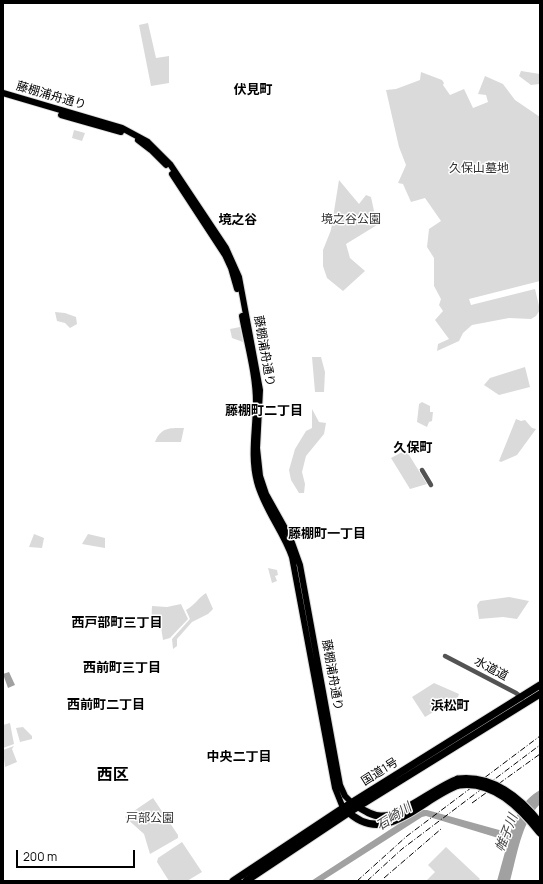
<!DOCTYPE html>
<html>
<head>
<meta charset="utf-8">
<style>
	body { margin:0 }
	#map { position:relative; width:543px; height:884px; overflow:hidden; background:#fff; font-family:Manrope,sans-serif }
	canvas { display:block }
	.frame { position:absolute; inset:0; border:4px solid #000; pointer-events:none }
	.scale { position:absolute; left:16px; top:850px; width:119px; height:18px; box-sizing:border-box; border:2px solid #000; border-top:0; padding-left:5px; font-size:12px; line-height:14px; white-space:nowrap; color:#000; -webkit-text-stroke:3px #fff; paint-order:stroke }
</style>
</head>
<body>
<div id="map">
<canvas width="543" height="884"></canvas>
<div class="frame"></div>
<div class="scale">200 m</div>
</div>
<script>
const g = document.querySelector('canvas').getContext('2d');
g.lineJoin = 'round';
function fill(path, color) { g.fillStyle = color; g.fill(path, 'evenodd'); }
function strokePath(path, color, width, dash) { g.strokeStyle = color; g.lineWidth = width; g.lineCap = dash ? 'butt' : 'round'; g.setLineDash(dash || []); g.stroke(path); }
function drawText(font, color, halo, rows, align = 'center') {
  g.font = font + ' Manrope,"Noto Sans JP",sans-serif'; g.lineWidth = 3; g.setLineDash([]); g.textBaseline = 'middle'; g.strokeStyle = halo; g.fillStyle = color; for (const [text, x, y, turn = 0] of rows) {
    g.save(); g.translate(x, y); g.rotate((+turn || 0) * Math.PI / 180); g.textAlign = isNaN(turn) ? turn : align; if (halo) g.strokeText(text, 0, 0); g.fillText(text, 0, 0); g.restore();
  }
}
fill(new Path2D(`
	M148,23l8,35 13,-2v27l-18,3 -12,-61z
	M521,71l19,3v10l-9,1 -12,-9z
	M421,72l21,8 2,3 -1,2 7,10 14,-6 9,19 15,-6 -2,-7 -8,-1 7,-18 18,8 12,16 25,17v164l-71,18 2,6 64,-16 5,21 -4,6 -5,3 -22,-1 -37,7 -9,8 -4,8 -22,10 1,-7 11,-5 -14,-19 8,-9 -4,-6 2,-6 -7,-13v-28l-7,-11 2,-18 12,-8 -16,-23 -14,4 -8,-18 -5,-1 8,-18 -7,-18 -13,-57 10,-1 24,-9z
	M74,130l11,3 -3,8 -10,-3z
	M339,180l20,24 7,-9 5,2 6,28 -31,19 4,14 15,13 -22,20 -16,-13 -4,-12v-16l8,-20z
	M55,312l10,1 11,4 1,7 -7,4 -5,-5 -8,-2z
	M240,327l3,15 -11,-4 -2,-9z
	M312,357h9l4,15 -1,20h-9z
	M525,367l5,20 -31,8 -15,-10 6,-7z
	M422,402l8,4v6h3l-1,9 -3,1 -2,5 -10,-5 2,-18z
	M312,409l7,13 7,1 -2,11 -18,22 -4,16 3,12 -1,9h-5l-8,-13 -2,-10 6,-21 11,-18 6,-3z
	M516,419l5,2 4,-1 7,8 4,1 -19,26 -16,7 -2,-1z
	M184,428l-3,14h-26c6,-15 15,-14 29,-14z
	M406,450l21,34 -17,5 -19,-31z
	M34,534l10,4 -2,10 -13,-1z
	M88,534l17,4v10l-23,-4z
	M268,568l9,2 1,5 -3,1 2,5 -5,2z
	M206,593l7,16 -5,5 -16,8 -15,17v7l-4,3 -1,-10 18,-20 -4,-9c9,-5 13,-13 20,-17z
	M509,597l20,4 -12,18 -14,-2 -24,2 -2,-14 3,-4z
	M181,604l7,15 -18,19 -7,2 -2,-13h-10l1,-21 15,1z
	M434,683l25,11 -1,3 -33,20 -13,-20z
	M10,723l4,21 -11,4v-23z
	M23,727l9,9v3l-12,3 -4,-14z
	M14,746l-2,3 5,13 -12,5 -2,-17z
	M153,798l25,37v3l-28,16 -6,-20 -19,-17z
	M182,842l20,30 -15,9h-18l-12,-19 1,-4z
	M446,847l34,32 -2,2h-52l9,-9 -7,-7z`), '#dadada');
fill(new Path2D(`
	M9,672l6,13 -7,3 -5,-14z
	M540,790v14c-19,19 -23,52 -30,77h-13l11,-40 -82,-25 -4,1 -100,64h-11l109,-71h7l83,23c7,-18 12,-33 30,-43z`), '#a1a1a1');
const major = new Path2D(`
	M3,93l119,35 26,14 22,22 56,84 13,29 21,113 -3,58 3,28 6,18 24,43 10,28 40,220 5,11 7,7
	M61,115l60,17
	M138,140l13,10 15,15
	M172,174l53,81 6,13 6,21
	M242,316c5,28 14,58 14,87 0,27 -6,52 1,79 7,27 26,49 35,75l43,231 8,20`);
const highway = new Path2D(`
	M355,805c8,5 17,11 26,11 20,1 54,-29 77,-37
	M346,810c39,39 75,-12 113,-25
	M233,881l110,-73 197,-123
	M246,881l102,-68 192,-119`);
strokePath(major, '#dbdbdb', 8);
strokePath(highway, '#dbdbdb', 9);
strokePath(new Path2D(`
	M422,470l9,15
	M445,656l71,37 6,5`), '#535353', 4.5);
strokePath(major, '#000', 6);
strokePath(highway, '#000', 7);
strokePath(new Path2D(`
	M472,803l68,-49
	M384,878l57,-49
	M357,881l50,-45 133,-100
	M367,881l35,-32 138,-104`), '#000', 1, [6, 2, 1, 2]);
const highwayBridge = new Path2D(`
	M458,779c34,-4 62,18 82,44
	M459,785c34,-5 61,23 81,48`);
strokePath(highwayBridge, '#dbdbdb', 9, []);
strokePath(highwayBridge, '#000', 7);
drawText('12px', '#000', '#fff', [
	["藤棚浦舟通り",51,96,16],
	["藤棚浦舟通り",264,351,80],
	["水道道",491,669,28],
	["藤棚浦舟通り",332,675,80],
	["国道1号",380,772,-32]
]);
drawText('12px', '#313131', '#fff', [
	["久保山墓地",479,169],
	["境之谷公園",351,220],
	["戸部公園",150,819]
]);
drawText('bold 13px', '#000', '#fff', [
	["伏見町",253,90],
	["境之谷",238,220],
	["藤棚町二丁目",264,411],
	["久保町",413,448],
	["藤棚町一丁目",327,534],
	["西戸部町三丁目",117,623],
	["西前町三丁目",122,668],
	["西前町二丁目",106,705],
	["浜松町",450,706],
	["中央二丁目",239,757]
]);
drawText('italic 13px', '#424242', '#fff', [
	["石崎川",394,817,-33],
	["帷子川",507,833,-68]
]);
drawText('bold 16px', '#000', '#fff', [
	["西区",113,776]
]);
</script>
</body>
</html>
